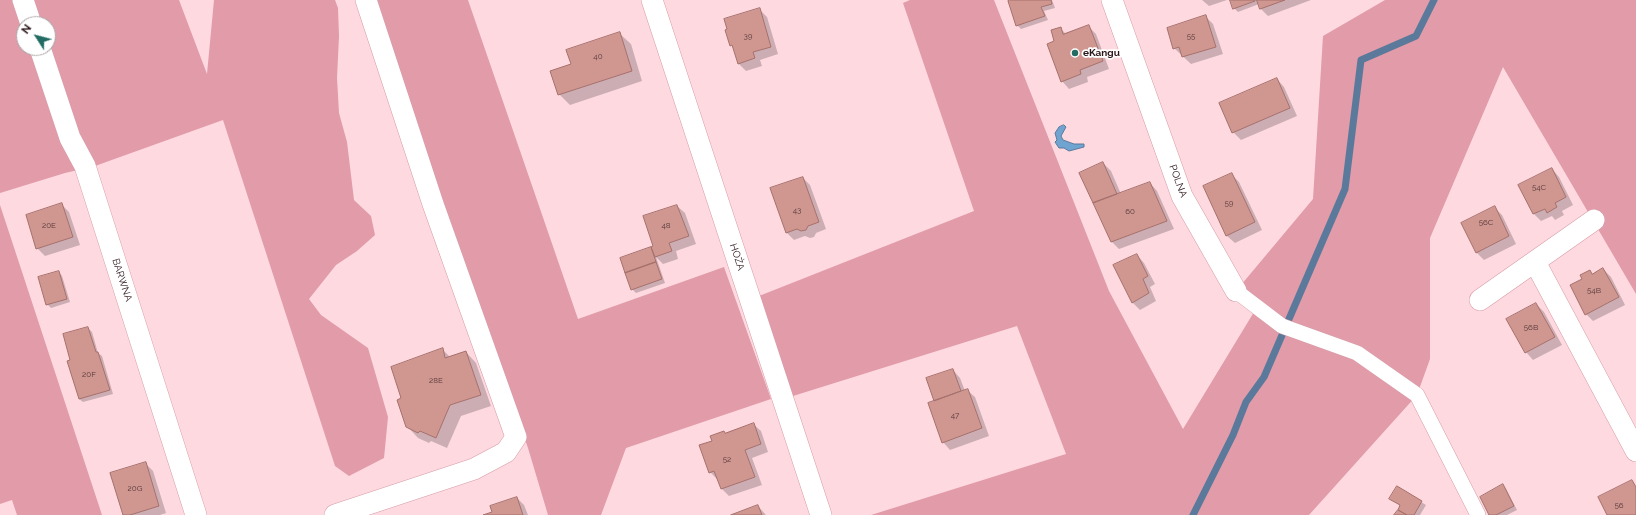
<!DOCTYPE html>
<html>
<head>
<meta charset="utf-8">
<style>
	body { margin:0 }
	#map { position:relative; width:1636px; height:515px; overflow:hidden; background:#fed9e0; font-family:Raleway,sans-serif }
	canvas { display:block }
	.north { position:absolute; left:16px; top:16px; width:40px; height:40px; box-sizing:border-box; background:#fff; border:1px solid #aba2a4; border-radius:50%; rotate:306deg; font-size:11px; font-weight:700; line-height:16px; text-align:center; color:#2c171b }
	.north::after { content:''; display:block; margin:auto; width:14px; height:18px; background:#226c64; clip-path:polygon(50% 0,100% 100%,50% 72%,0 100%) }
</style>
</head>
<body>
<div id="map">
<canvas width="1636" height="515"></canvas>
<div class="north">N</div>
</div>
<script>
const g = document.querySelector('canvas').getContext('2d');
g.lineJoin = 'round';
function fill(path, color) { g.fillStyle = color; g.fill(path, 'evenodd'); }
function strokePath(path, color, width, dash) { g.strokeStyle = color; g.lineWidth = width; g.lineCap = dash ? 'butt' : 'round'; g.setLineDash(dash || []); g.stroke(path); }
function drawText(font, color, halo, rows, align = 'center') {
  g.font = font + ' Raleway,sans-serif'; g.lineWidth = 3.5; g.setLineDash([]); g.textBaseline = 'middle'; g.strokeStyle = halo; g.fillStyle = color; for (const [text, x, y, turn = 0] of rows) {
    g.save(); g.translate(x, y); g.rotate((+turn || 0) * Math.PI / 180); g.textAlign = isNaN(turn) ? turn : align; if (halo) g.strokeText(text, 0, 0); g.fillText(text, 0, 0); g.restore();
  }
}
fill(new Path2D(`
	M0,0h179l28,74 7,-74h121l3,8 1,28 -2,42 2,35 8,29 7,58 17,16 4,19 -18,16 -21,14 -27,34 12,16 47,33 20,69 -4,41 -35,18 -14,-10 -112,-346 -128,46 -30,7 -65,20zM24,24h24v24h-24z
	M373,0h95l110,319 146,-52 47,132 -145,49 -25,67h-53l-20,-67z
	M910,0h84l115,291 74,138 71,-117 -18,-21 77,-92 10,-163 62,-36h251v294l-133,-227 -73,171v121l-13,36 -108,120h-438l195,-61 -49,-128 -224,70 -34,-100 215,-85 -71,-208z
	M0,205l102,310h-85l-5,-15 -12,4z`), '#e19ba9');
const water = new Path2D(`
	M1064,125l2,2 -5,9 2,4 11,4h10v3l-15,4 -5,-3h-5l-4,-6 2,-2 -2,-7 4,-6z`);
fill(water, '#6fa3d0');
strokePath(water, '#5b799a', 1);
fill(new Path2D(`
	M1013,0h39l3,8 -11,3 4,9 -27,9 -4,-4z
	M1202,0h25l-18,6z
	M1231,0h80l-43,16 -7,-7 -2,-5 -21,8 -4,-4z
	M759,9l8,8 11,37 -18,6 2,6 -16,5 -8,-8 -4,-14 -3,-4z
	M1205,16l8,8 10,30 -32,10 -17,-16z
	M1088,26l8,8 13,35 -22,8 1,5 -19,7 -7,-8 -6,-39 4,-14 6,6z
	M620,34l11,10 11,37 -72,24 -11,-11 13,-29z
	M1277,79l7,8 13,29 -56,24 -8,-8z
	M1103,163l8,8 10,23 29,-11 7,8 17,38 -55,20 -7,-7 -32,-69z
	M1552,169l7,8 14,28 -11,6 2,4 -9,5 -3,-4 -11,5 -7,-7 -15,-29z
	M1231,174l8,8 23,48 -27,13 -8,-7 -23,-49z
	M803,178l7,7 16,44 -10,4 -2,4 -4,1 -5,-2 -11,4 -7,-7 -16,-44z
	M61,204l8,8 11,33 -35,11 -8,-8z
	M677,206l8,7 11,31 -20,7 2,8 -15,5 -7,-7 9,26 -29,10 -4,-4 -11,-31 33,-11z
	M1495,208l7,7 14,29 -32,16 -8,-8z
	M1137,255l7,8 11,21 -5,3 6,14 -16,9 -8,-8z
	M1603,269l8,8 14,28 -32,16 -7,-7 -3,-34 7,-9 3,4z
	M59,272l3,4 8,26 -19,6 -4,-4z
	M1536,304l8,8 18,33 -29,15 -7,-8z
	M88,328l4,4 6,21 4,3 11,38 -30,8 -4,-3 -8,-38z
	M442,349l8,8 16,-5 10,11 15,43 -30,10 -14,32 -16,-7 -2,2 -11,-5 -11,-12 -5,-28z
	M953,370l7,8 5,13 2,-1 8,7 14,39 -39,14 -7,-8 -7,-40z
	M753,424l8,7 7,21 -16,6 10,27 -33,11 -7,-7 -4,-9 -8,-8 15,-38z
	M145,463l8,8 13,42 -6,2h-36z
	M1503,485l3,4 11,21 -10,5h-17z
	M1397,487l29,18 -6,10h-24l5,-9 -11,-7z
	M517,498l7,7 4,10h-41l7,-2z
	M758,506l8,9h-32z`), '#0003');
strokePath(new Path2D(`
	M1193,515l40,-80 13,-33 18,-25 81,-188 16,-129 55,-24 18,-36`), '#5b799a', 7);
const building = new Path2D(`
	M1010,0h41l1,4 -11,3 4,9 -29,10 -8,-25z
	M1230,0h25v1l-22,8z
	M1257,0h28l-25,9z
	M760,8l11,39 -18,5 2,6 -17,6 -6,-19 -2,1 -5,-16 2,-1 -3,-10z
	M1206,15l10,32 -34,10 -3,-10 -6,2 -6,-21z
	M1089,25l14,36 -23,9 1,4 -20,8 -14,-38 7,-3 -3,-11 10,-3 2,7z
	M620,32l12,39 -74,24 -8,-24 21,-7 -5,-14z
	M1277,78l13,30 -58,25 -13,-30z
	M1103,162l14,32 -24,9 -14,-30z
	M1552,168l14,29 -11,6 2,4 -10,6 -2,-4 -12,5 -15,-29z
	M1232,173l23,49 -29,14 -23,-50z
	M803,177l16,45 -11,4 -2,4 -5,1 -4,-2 -11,4 -16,-45z
	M1150,182l17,39 -56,21 -18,-39z
	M62,203l11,34 -37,12 -10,-34z
	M677,205l12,31 -20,7 3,8 -17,6 -4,-10 2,-1 -10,-30z
	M1495,206l14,30 -33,17 -15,-30z
	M651,247l5,15 -31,11 -5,-15z
	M1137,254l11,22 -5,3 6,14 -17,10 -19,-38z
	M656,262l6,17 -31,11 -6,-17z
	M1603,268l16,29 -34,18 -15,-30 12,-6 -2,-4 10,-5 2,4z
	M59,271l8,28 -21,6 -8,-28z
	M1536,303l19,34 -30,16 -19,-34z
	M88,327l8,25h2l12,38 -31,9 -12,-38 3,-1 -7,-26z
	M443,348l2,10 21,-7 15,44 -31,10 -14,33 -16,-7 -2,2 -12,-6 -9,-27 4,-2 -10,-31z
	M953,369l8,22 -27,10 -8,-23z
	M968,389l14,39 -40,15 -14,-40z
	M754,423l7,21 -16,6 10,27 -34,12 -7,-18 -5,2 -10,-28 13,-4 -2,-5 14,-5 1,2z
	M146,462l13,44 -29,9h-7l-13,-42z
	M1632,480l4,7v28h-29l-9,-18z
	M1503,484l11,22 -18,9h-7l-9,-18z
	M1397,486l25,15 -8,14h-7l-9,-5 2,-5 -11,-6z
	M517,497l6,18h-40l9,-3 -2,-6z
	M758,505l4,10h-31z
	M1398,510l9,5h-13z`);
fill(building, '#d09791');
strokePath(building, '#a6706b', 1);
const pedestrian = new Path2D(`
	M1236,291l46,35 75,27 60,42 61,120`);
const minor = new Path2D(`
	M23,0l8,24
	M652,0l169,515
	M1112,0l70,196 54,95
	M40,48l30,90 15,28 111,349
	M1535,262l101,189
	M1480,300l114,-80
	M335,515l139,-46 32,-17 10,-15 -83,-233 -67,-204`);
strokePath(pedestrian, '#d69da8', 16);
strokePath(minor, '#d69da8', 22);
strokePath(pedestrian, '#fff', 15);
strokePath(minor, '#fff', 21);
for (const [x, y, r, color] of [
	[1075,53,4,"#226c64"]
]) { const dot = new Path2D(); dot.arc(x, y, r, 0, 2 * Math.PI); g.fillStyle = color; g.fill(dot); strokePath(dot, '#fff', 1.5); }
drawText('8px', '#553738', null, [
	["39",748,37],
	["55",1191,37],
	["40",598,57],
	["54C",1539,188],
	["59",1229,204],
	["43",797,211],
	["60",1130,212],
	["56C",1486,223],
	["20E",49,226],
	["48",666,226],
	["54B",1594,291],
	["56B",1531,328],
	["20F",89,375],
	["28E",436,381],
	["47",955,416],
	["52",727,460],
	["20G",135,489],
	["56",1619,506]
]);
drawText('bold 10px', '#2c171b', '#fff', [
	["eKangu",1083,53]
], 'left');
drawText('10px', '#2c171b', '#fff', [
	["POLNA",1178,181,70],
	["HOŻA",737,257,72],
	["BARWNA",122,280,72]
]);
</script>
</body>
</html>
